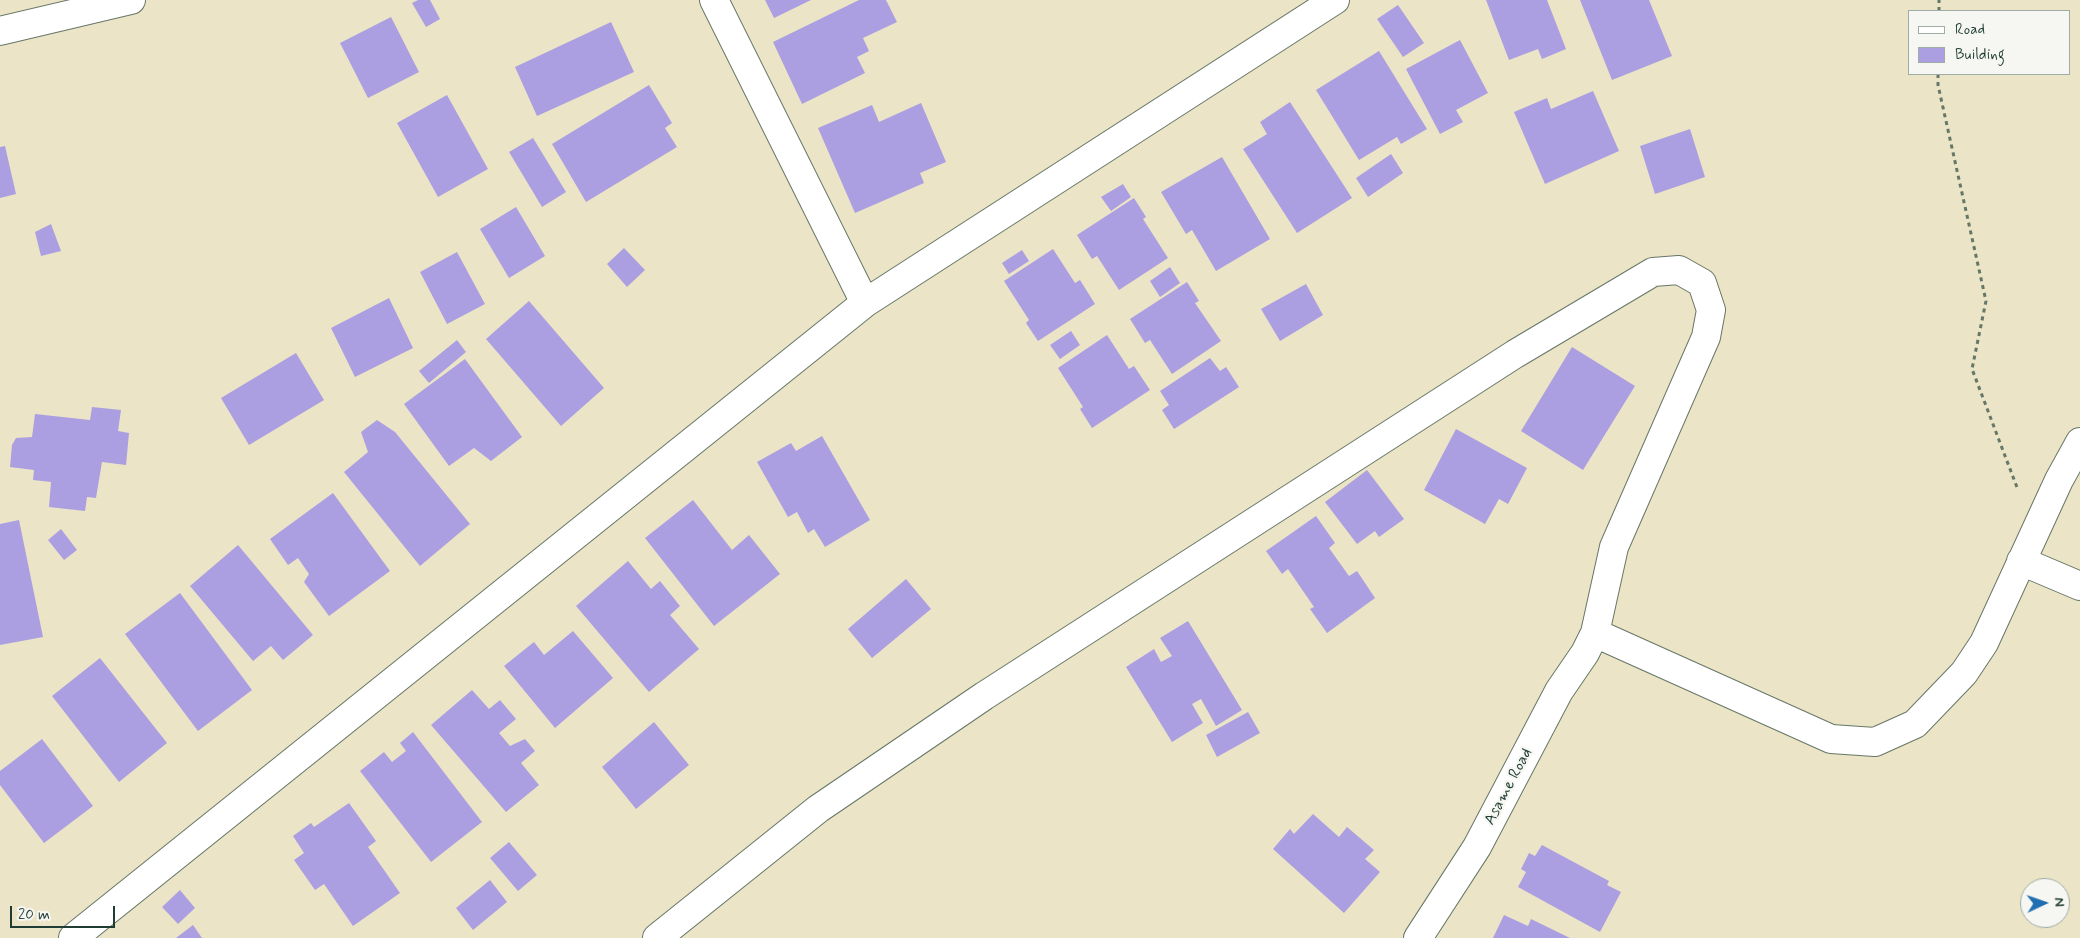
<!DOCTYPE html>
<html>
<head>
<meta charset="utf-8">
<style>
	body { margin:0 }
	#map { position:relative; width:2080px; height:938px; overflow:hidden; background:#ebe4c6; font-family:Mynerve,sans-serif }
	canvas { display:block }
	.legend { position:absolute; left:1908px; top:10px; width:162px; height:65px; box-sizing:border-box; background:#f6f6f2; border:1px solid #a0aca6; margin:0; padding:6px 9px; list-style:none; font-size:15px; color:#1f3d34 }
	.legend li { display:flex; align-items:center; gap:10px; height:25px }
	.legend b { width:25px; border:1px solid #a0aca6 }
	.north { position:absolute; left:2020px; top:878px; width:50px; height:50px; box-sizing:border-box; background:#f6f6f2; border:1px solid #a0aca6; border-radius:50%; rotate:87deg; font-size:14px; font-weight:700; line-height:20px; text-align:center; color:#1f3d34 }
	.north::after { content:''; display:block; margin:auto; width:18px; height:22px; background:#1f6fb2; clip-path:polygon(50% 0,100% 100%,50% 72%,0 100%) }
	.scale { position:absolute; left:10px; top:906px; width:105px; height:22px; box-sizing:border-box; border:2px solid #1f3d34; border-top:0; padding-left:6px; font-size:15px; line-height:18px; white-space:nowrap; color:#1f3d34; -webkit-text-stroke:4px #f6f6f2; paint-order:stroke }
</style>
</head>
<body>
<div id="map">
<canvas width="2080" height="938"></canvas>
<ul class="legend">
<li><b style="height:6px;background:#fff"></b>Road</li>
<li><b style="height:14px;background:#ab9fe1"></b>Building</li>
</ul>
<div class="north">N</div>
<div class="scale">20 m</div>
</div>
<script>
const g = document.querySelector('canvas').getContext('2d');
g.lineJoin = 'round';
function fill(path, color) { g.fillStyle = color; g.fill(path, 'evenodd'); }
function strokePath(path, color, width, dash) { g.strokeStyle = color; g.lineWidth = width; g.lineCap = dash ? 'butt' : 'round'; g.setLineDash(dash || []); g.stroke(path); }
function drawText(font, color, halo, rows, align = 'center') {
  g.font = font + ' Mynerve,sans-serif'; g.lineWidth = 4.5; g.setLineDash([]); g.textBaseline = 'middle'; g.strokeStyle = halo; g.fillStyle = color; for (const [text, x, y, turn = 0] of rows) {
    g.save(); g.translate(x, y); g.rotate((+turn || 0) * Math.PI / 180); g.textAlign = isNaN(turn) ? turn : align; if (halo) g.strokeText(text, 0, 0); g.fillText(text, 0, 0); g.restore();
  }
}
fill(new Path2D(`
	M418,0h12l10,19 -14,8 -14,-24z
	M765,0h46l-37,18z
	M859,0h27l11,22 -34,16 6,13 -12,6 8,16 -63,31 -29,-62z
	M1486,0h61l19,49 -24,10 -4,-10 -29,11z
	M1580,0h69l23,56 -60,24z
	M1398,5l26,38 -21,14 -26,-38z
	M391,17l28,55 -51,26 -28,-55z
	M611,22l23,50 -97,44 -22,-49z
	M1460,40l28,53 -32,17 7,12 -23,12 -34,-65z
	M1379,51l48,78 -26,15 -4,-7 -38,23 -43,-70z
	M649,85l23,38 -7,5 12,19 -91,55 -34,-58z
	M1593,91l26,60 -74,33 -31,-72 33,-14 4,11z
	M447,95l41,74 -50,28 -41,-74z
	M1290,102l62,96 -55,35 -54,-84 24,-15 -7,-12z
	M921,103l25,59 -26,11 4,10 -69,30 -37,-85 54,-23 7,17z
	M1690,129l15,48 -50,17 -15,-48z
	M533,138l33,54 -24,15 -33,-55z
	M5,146l11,48 -16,4v-51z
	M1391,154l12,19 -35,24 -12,-19z
	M1222,157l48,82 -54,32 -24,-41 -6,4 -25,-42z
	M1123,184l8,13 -20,14 -10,-14z
	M1134,198l12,19 -3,2 25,39 -49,32 -22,-34 -5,3 -15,-24z
	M516,207l29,49 -36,22 -29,-49z
	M51,224l10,27 -20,5 -6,-24z
	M624,248l21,22 -18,17 -20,-23z
	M1053,249l22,34 5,-3 15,24 -57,37 -12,-18 3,-3 -25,-39z
	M1022,250l7,11 -20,13 -7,-11z
	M457,252l28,52 -38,20 -27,-52z
	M1170,267l10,16 -20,14 -10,-16z
	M1187,282l12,19 -4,2 26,38 -49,33 -22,-34 -5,3 -15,-24z
	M1306,284l17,31 -43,26 -19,-32z
	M389,298l24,50 -58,29 -24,-49z
	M529,301l75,87 -43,38 -75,-87z
	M1071,331l9,14 -20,14 -10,-14z
	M1107,335l22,34 5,-3 16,24 -58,38 -12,-19 3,-2 -25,-39z
	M457,340l9,12 -37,31 -10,-12z
	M1572,347l63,39 -52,84 -62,-39z
	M296,353l28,47 -75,45 -28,-47z
	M1210,358l10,13 6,-4 13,20 -65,42 -12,-19 7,-5 -9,-14z
	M465,359l57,78 -31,24 -17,-13 -25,18 -45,-62z
	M92,407l29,3 -3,21 11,2 -3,32 -24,-3 -6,36 -9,-1 -2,14 -36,-4 2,-25 -18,-2 1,-10 -24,-3 2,-22 4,-7 16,-1 3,-23 55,6z
	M377,420l18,12 75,92 -50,42 -76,-94 24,-20 -7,-20z
	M1456,429l71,39 -19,36 -9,-5 -14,25 -61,-34z
	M822,436l48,84 -45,27 -11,-18 -6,4 -11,-21 -9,5 -31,-55 34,-19 5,8z
	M1367,470l37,49 -25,18 -4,-6 -18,13 -32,-42z
	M333,493l57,78 -61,45 -25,-34 5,-8 -11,-16 -10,7 -18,-26z
	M693,500l39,50 17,-15 31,39 -66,52 -69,-88z
	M1316,516l19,27 -6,5 20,28 8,-5 18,27 -48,35 -17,-24 4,-2 -26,-38 -6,5 -16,-23z
	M19,520l24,117 -43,8v-121z
	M61,529l16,21 -13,10 -16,-20z
	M238,545l75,90 -30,25 -12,-14 -18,15 -63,-75z
	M628,561l23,28 9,-8 20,25 -10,9 29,34 -50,43 -73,-86z
	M906,579l25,30 -59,49 -24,-29z
	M180,593l72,97 -54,41 -73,-97z
	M1188,621l54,89 -26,16 -15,-27 -9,5 11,19 -31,19 -46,-75 28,-18 7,13 11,-6 -12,-18z
	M573,631l40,47 -58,50 -51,-62 30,-24 10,13z
	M100,658l67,85 -48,39 -67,-86z
	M472,690l17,19 11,-9 16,19 -17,14 11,13 15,-7 10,12 -14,12 18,22 -33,27 -75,-87z
	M1248,712l12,21 -43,24 -11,-22z
	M654,722l35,43 -53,44 -34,-42z
	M413,732l69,90 -51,40 -71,-91 24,-19 8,10 14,-11 -6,-8z
	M42,739l51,67 -49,37 -44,-58v-14z
	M349,803l27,38 -8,6 32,46 -47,33 -29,-42 -9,6 -21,-30 10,-7 -11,-17 18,-13 3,4z
	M1313,814l26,23 8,-10 27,23 -9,9 15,13 -36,41 -71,-64 17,-20 4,5z
	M509,842l28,33 -19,16 -28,-33z
	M1542,845l67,36 -2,4 14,7 -21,40 -82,-45 8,-15 -5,-3 8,-16 6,3z
	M490,880l17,22 -34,28 -17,-22z
	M180,890l15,18 -17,16 -16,-17z
	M1504,915l24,11 3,-7 39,19h-77z
	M193,925l9,13h-26z`), '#ab9fe1');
const street = new Path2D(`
	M714,0l151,303
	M0,31l131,-31
	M2021,561l59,25
	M73,938l792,-635 470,-303
	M657,938l161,-129 166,-113 531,-342 138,-82 26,-2 23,13 9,27 -5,27 -92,210 -19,86 236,106 44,3 40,-18 49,-51 20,-30 75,-163 21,-38
	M1418,938l59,-91 82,-156 26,-38 10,-20`);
strokePath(street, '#667767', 30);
strokePath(new Path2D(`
	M1939,11v-11
	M1938,74v11l48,216 -14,68 46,121`), '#667767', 3, [4, 4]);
strokePath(street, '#fff', 28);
drawText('16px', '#1f3d34', '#f6f6f2', [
	["Asame Road",1509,787,-62]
]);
</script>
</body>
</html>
